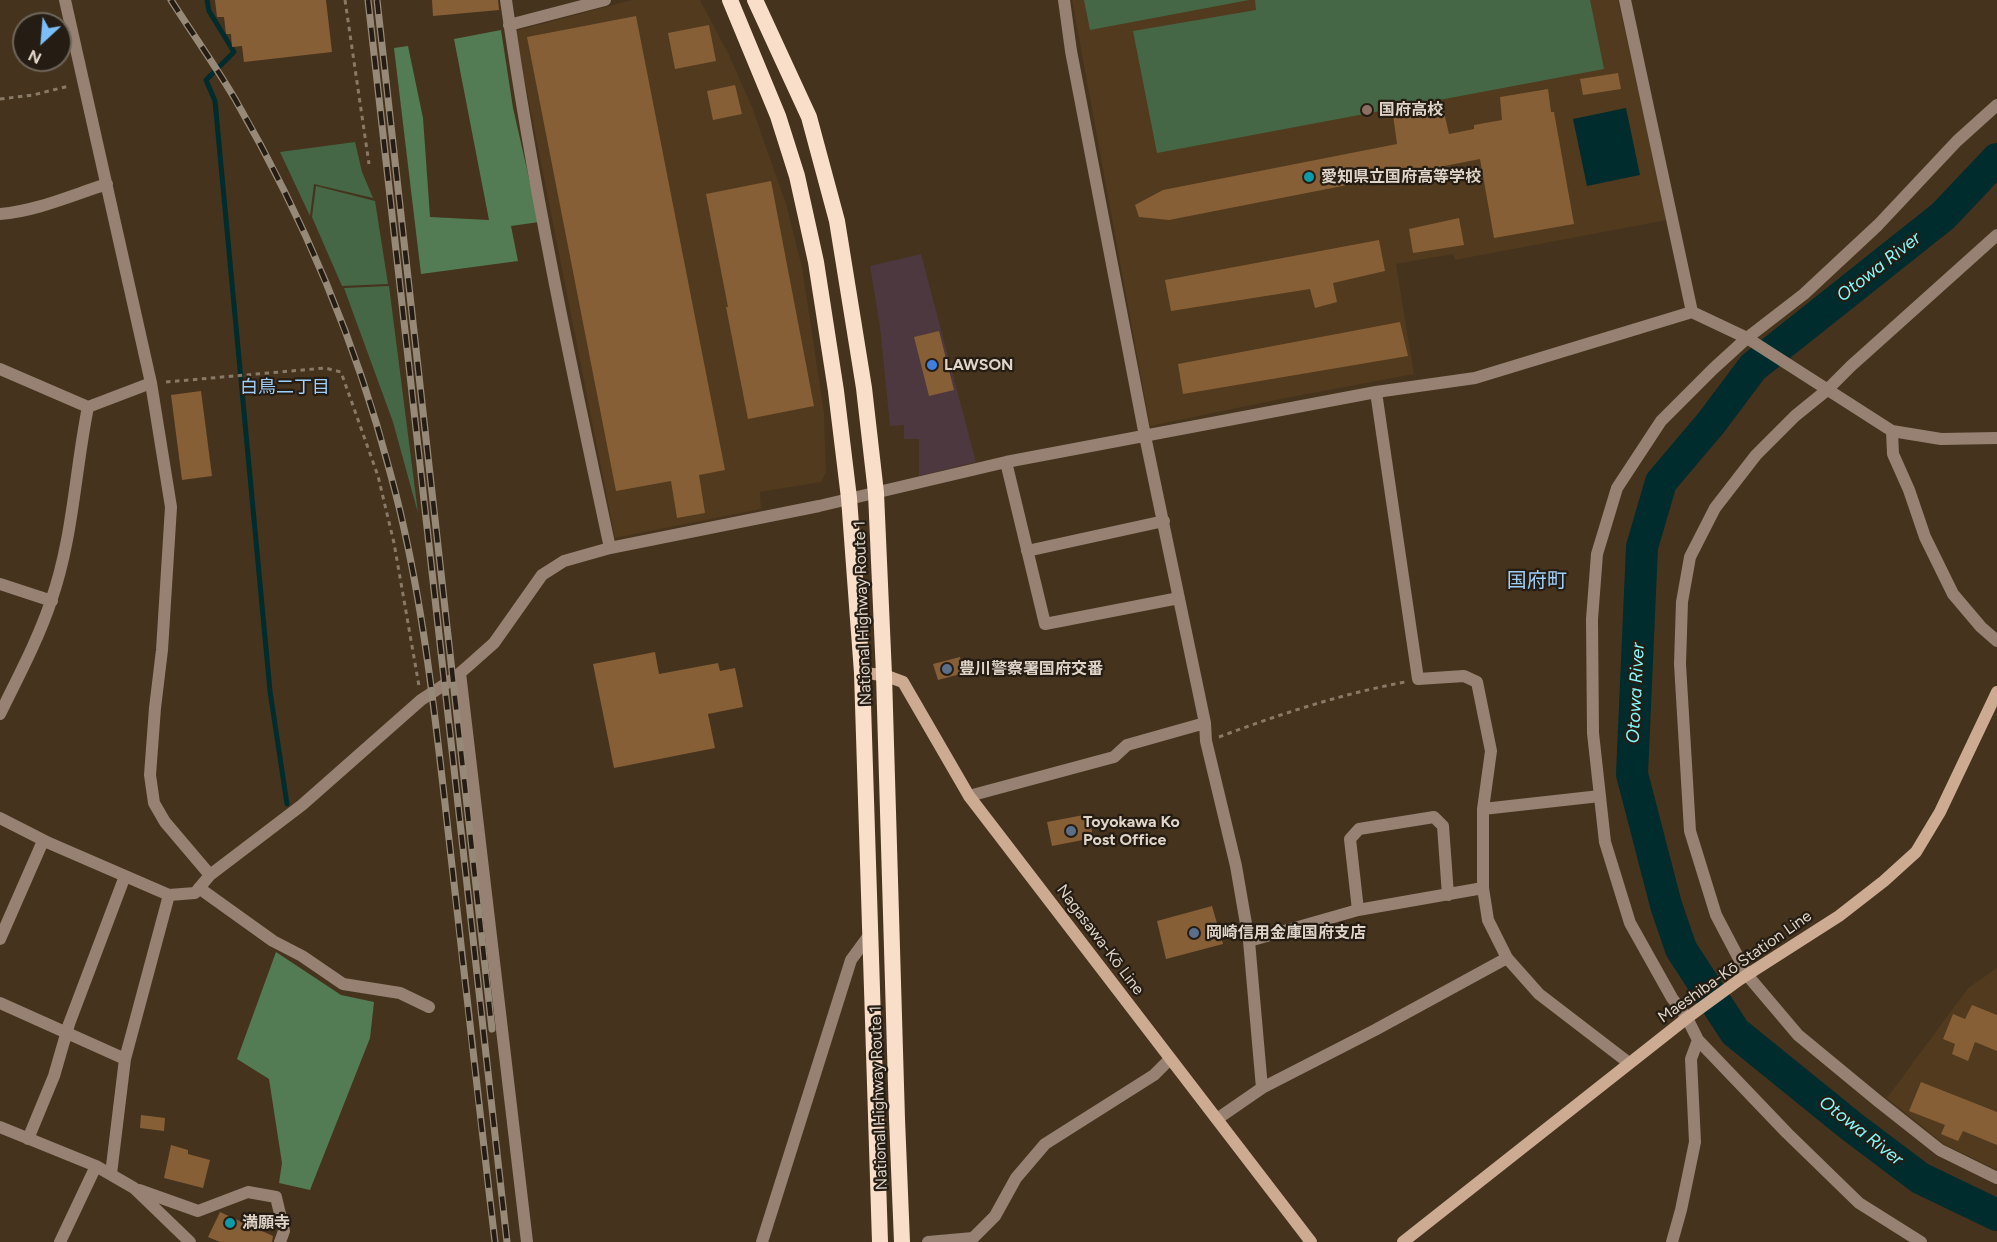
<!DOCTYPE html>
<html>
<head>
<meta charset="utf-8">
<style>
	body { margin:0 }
	#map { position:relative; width:1997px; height:1242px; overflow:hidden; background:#45331d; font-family:Figtree,sans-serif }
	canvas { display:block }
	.north { position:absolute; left:12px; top:12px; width:60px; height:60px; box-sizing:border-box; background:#251d13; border:2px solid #6f665b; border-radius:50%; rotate:206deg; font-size:16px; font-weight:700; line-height:24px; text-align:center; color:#dfd4c7 }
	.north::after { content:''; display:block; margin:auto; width:21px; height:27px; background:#7cbef9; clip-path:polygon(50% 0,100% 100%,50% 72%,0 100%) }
</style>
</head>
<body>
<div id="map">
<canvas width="1997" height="1242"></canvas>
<div class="north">N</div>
</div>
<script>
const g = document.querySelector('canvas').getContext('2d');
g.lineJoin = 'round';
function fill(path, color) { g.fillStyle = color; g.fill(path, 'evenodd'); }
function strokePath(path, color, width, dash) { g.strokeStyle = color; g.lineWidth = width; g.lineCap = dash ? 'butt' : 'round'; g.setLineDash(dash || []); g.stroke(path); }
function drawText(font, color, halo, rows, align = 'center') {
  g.font = font + ' Figtree,"Noto Sans JP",sans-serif'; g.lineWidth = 4.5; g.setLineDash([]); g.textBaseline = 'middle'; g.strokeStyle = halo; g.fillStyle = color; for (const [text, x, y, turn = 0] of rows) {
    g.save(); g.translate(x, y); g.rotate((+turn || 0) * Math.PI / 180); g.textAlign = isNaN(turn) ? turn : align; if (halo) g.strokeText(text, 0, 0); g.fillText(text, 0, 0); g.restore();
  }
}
fill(new Path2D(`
	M921,254l55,208 -57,14v-37h-15v-14l-14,1 -10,-99 -10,-61z`), '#4c383e');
fill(new Path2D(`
	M632,0h68l29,55 23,52 34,97 16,63 22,146 2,59 -5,10 -61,10 1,17 -146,29 -100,-507z
	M1072,0h546l49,220 -212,40 -2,-6 -57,10 18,110 -128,24 -136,28z
	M1997,968v202l-53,-26 -57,-46 81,-110z`), '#513a1e');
fill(new Path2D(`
	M1084,0h165l-159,30z
	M1255,0h335l14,69 -447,84 -24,-122 123,-21z
	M355,142l7,30 11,26 -59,-14 -4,32 -30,-64z
	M316,186l59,15 13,83 -46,2 -30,-69z
	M389,286l29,227 -25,-91 -49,-134z`), '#466746');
fill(new Path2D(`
	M501,30l12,78 26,114 -28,4 7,35 -97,13 -27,-226 14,-2 15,72 7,99 59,3 -35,-181z
	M276,952l65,43 33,7 -4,36 -60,152 -31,-7 3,-20 -13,-84 -32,-20z`), '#547c54');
fill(new Path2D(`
	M1626,108l14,67 -53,11 -14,-67z`), '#002c2e');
strokePath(new Path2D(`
	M207,0l2,11 25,41 -28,28 9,21 55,590 17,113`), '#002c2e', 5);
strokePath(new Path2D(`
	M1997,159l-54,57 -190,151 -42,56 -50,59 -19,65 -10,227 34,131 15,44 54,83 116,94 69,52 77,37`), '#002c2e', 32);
fill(new Path2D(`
	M215,0h111l6,52 -88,10 -2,-16 -10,1 -1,-13h-5l-2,-17h-7z
	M432,0h66l1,10 -66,6z
	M636,16l89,454 -26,5 6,38 -28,5 -6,-37 -55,10 -89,-454z
	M709,25l7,36 -41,8 -7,-36z
	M1618,73l3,16 -38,6 -3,-16z
	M735,85l7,29 -29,6 -6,-29z
	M1548,89l3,23h3l20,112 -80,14 -14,-79 -311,61 -30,-3 -4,-12 28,-15 234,-46 -4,-29 50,-7 6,26 25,-5v-4l28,-5 -2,-23z
	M771,181l43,225 -66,13 -22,-112h2l-22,-113z
	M1459,218l5,27 -51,8 -4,-24z
	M1379,240l6,31 -52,12 4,19 -22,6 -5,-19 -139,22 -6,-31z
	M1400,322l8,34 -225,38 -5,-30z
	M939,331l15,59 -25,6 -15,-59z
	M201,391l11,85 -30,4 -11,-85z
	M655,652l4,22 59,-11 2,8 15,-3 8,39 -35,7 7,34 -101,20 -21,-104z
	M960,657l4,16 -26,7 -5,-16z
	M1089,814l4,24 -41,8 -5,-24z
	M1212,906l11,38 -57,15 -9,-38z
	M1972,1005l25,10v36l-22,-9 -7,19 -16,-7 3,-10 -12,-5 10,-25 12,5z
	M1921,1082l76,30v33l-34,-14 -5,10 -17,-7 4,-9 -36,-14z
	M141,1115l24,3 -1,13 -24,-3z
	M171,1145l17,5v4l22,6 -7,28 -39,-10z
	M220,1212l53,24 -1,6h-52l-12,-5z`), '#875f37');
strokePath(new Path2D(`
	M345,0l24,164
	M0,99l33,-4 36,-9
	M166,382l159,-14 16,4 37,104 16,67 25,143
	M1219,737c61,-23 122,-43 186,-55`), '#897a68', 3, [4.5, 4.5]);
strokePath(new Path2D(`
	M65,0l86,383 20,124 -9,143 -7,58 -5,67 4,28 11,19 45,53
	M506,0c26,184 65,366 104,548
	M1064,0l7,51 74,385 60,287 1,18 30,125 13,75 13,147
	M1625,0l67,312
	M509,25l96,-25
	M0,214c37,-3 72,-19 107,-30
	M1997,235l-146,131 -24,24 -32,26 -39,39 -41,53 -25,49 -8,45 -2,62 10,167 26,84 32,61 50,59 80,66 62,49 57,28
	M0,369l88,38 63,-24
	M1376,392l42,287 46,-3 13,6 14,69 -8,58v79l5,32 19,38 32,36 90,69
	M1892,431l1,23 16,36 16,47 28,57 28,33 16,14
	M1006,462l39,162 134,-26
	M1027,551l137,-30
	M0,584l52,17
	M460,673l67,569
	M0,714c18,-37 38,-74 51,-113 22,-62 24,-130 37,-194
	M969,796l145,-39 13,-12 78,-22
	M1483,809l117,-13
	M0,818l49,25 120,52 26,-2 15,-18 92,-70 119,-105 32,-21 14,-12 27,-24 48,-68 22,-14 46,-13 209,-42 187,-44 370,-70 99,-14 217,-66 55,26 145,93 49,8 56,-1
	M199,888l74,53 29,15 41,28 57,9 29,14
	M1448,895l-5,-69 -9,-9 -75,12 -9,10 8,71 125,-22
	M0,939l43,-98
	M1249,941l109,-31
	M0,1003l125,56
	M1217,1119l45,-31 113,-58 132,-72
	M0,1127l96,39 38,22 56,54
	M28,1139l26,-63 15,-52 56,-148
	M111,1174l14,-115 44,-164
	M139,1190l59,21 50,-19 28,5 8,34 -4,11
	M60,1242l36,-76
	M762,1242l89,-282 19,-26
	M928,1242l45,-4 22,-22 21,-38 29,-34 109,-69 16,-16
	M1672,1242l9,-32 14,-68 -4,-83 7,-19
	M1921,1242l-62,-39 -72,-70 -89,-93 -11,-22 -15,-20 -42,-75 -25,-81 -12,-109 -1,-114 5,-65 20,-66 44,-67 52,-52 34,-31 57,-44 74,-69 79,-84 40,-36`), '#968172', 12);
strokePath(new Path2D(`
	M862,673l22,2 19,7 66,114 342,446
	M1403,1242l284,-224 52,-38 100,-64 45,-35 32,-29 24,-40 57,-120`), '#ccab92', 12);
strokePath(new Path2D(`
	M730,0l48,116 19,60 19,86 20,129 13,107 13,175 18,569
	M755,0l54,117 28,104 27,167 12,105 8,182 13,444 5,123`), '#f9deca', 16);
const rail = new Path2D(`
	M171,0c21,33 44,65 64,99 67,116 121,243 155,373 33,120 45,244 59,367 15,135 30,269 46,403
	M368,0l139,1242
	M377,0l115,1029`);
strokePath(rail, '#978978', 7);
strokePath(rail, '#251d13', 4.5, [14]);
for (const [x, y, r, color] of [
	[1367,110,6,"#8d6e63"],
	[1309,177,6,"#0f9aa8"],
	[932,365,6,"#3f7fe0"],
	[947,669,6,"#5c6f8a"],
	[1071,831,6,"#5c6f8a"],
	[1194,933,6,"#5c6f8a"],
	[230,1223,6,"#0f9aa8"]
]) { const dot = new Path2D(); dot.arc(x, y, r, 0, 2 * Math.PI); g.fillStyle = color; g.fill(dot); strokePath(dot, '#251d13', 2); }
drawText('bold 16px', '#dfd4c7', '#251d13', [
	["国府高校",1379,110],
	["愛知県立国府高等学校",1321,177],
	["LAWSON",944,365],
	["豊川警察署国府交番",959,669],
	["Toyokawa Ko",1083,822],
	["Post Office",1083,840],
	["岡崎信用金庫国府支店",1206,933],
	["満願寺",242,1223]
], 'left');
drawText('16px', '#dfd4c7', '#251d13', [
	["National Highway Route 1",863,613,-92],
	["Nagasawa-Kō Line",1100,940,53],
	["Maeshiba-Kō Station Line",1735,967,-35],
	["National Highway Route 1",879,1098,-92]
]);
drawText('italic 18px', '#84f8fb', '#251d13', [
	["Otowa River",1879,267,-38],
	["Otowa River",1636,693,-87],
	["Otowa River",1861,1131,38]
]);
drawText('18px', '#9ecefa', '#251d13', [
	["白鳥二丁目",285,388]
]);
drawText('20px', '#9ecefa', '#251d13', [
	["国府町",1537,581]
]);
</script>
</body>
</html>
